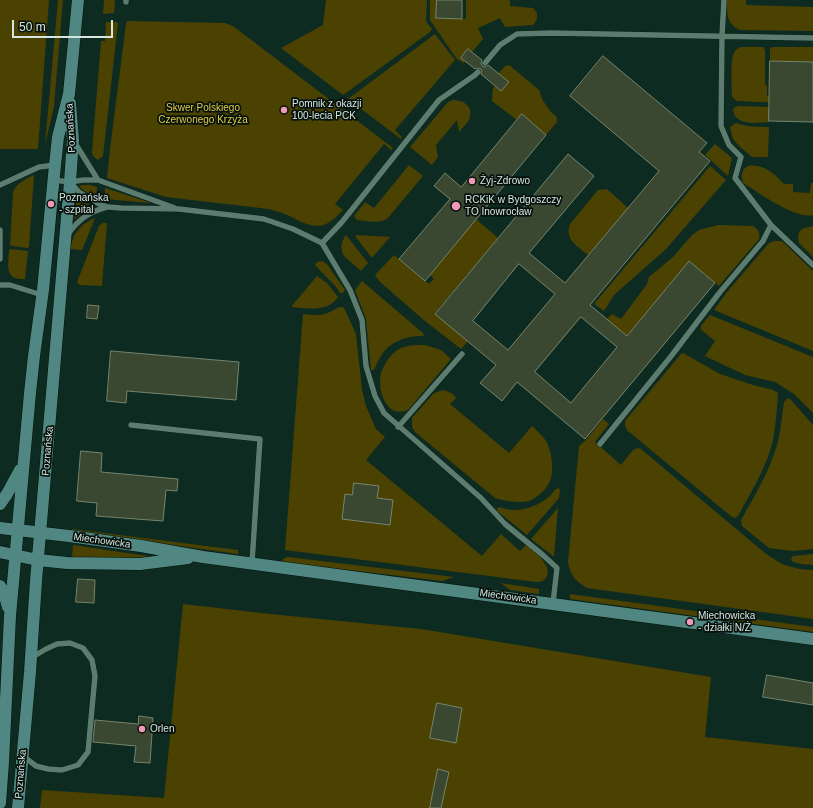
<!DOCTYPE html>
<html>
<head>
<meta charset="utf-8">
<style>
	body { margin:0 }
	#map { position:relative; width:813px; height:808px; overflow:hidden; background:#0e2b22; font-family:Helvetica,sans-serif }
	canvas { display:block }
	.scale { position:absolute; left:12px; top:20px; width:101px; height:18px; box-sizing:border-box; border:2px solid #d6e7e0; border-top:0; padding-left:5px; font-size:12px; line-height:14px; white-space:nowrap; color:#d6e7e0; -webkit-text-stroke:3px #06110d; paint-order:stroke }
</style>
</head>
<body>
<div id="map">
<canvas width="813" height="808"></canvas>
<div class="scale">50 m</div>
</div>
<script>
const g = document.querySelector('canvas').getContext('2d');
g.lineJoin = 'round';
function fill(path, color) { g.fillStyle = color; g.fill(path, 'evenodd'); }
function strokePath(path, color, width, dash) { g.strokeStyle = color; g.lineWidth = width; g.lineCap = dash ? 'butt' : 'round'; g.setLineDash(dash || []); g.stroke(path); }
function drawText(font, color, halo, rows, align = 'center') {
  g.font = font + ' Helvetica,sans-serif'; g.lineWidth = 3.5; g.setLineDash([]); g.textBaseline = 'middle'; g.strokeStyle = halo; g.fillStyle = color; for (const [text, x, y, turn = 0] of rows) {
    g.save(); g.translate(x, y); g.rotate((+turn || 0) * Math.PI / 180); g.textAlign = isNaN(turn) ? turn : align; if (halo) g.strokeText(text, 0, 0); g.fillText(text, 0, 0); g.restore();
  }
}
fill(new Path2D(`
	M0,0h49l-11,149h-38z
	M58,0h5l-9,106 -9,39z
	M104,0h11l-1,13 -11,1z
	M326,0h101l-1,21 6,8 -2,3 -87,63 -62,-47 42,-23z
	M430,0h7v18l29,1v-19h44v6l23,2c6,5 5,12 0,17l-28,2 -5,-9 -22,10 5,11 -11,13 -4,-3 -7,9 4,3 -2,2 -7,-5 -26,-38z
	M727,0h19v5l67,2v24l-73,-1c-14,-6 -13,-17 -13,-30z
	M127,21l98,2 8,3 160,122 -2,2 -7,-6 -49,60 8,6c-5,5 -10,11 -17,14 -14,6 -27,-4 -39,-9 -6,-3 -12,-4 -18,-6l-103,-12 -59,-19 3,-29 16,-125z
	M106,22h10l2,1 -15,133 -5,4 -5,-4 -1,-4 9,-111h4l1,-15h-1z
	M435,34l20,26 -60,70 7,7 -1,2 -53,-40z
	M741,47h22l2,3v35h2v11l15,1v6l-45,-2 -3,-2 -2,-3c0,-9 -2,-37 2,-43 1,-3 4,-5 7,-6z
	M773,47h40v15l-43,-1v-13z
	M509,65l30,25 3,9 4,6 5,7 5,4 1,3v3l-11,13 -24,-21 -5,6 -25,-19 1,-13 2,-2 6,5 7,-9 -10,-8 7,-8z
	M453,100c10,0 20,6 17,17 -1,5 -8,11 -11,15l-2,-12 -21,25 2,12 -6,8 -22,-18 38,-45z
	M739,106l31,1 -1,15c-12,1 -34,4 -36,-12l2,-3z
	M736,123c11,4 21,4 33,4l-1,30h-16l-13,-11 -6,-7 -3,-12z
	M715,144l17,14 -4,18 -23,-21z
	M409,165l14,11 -36,43c-10,5 -20,2 -30,1l-3,-4 11,-14 9,6z
	M710,166l16,14 -60,69 -52,46 -10,16 -10,-7z
	M748,166c15,-3 27,8 36,18h9v8l17,1 1,-10h2v32c-17,5 -55,-23 -70,-32 -2,-7 -2,-13 5,-17z
	M34,175l-5,72 -1,1 -16,-2 -2,-1 3,-53c4,-9 12,-13 21,-17z
	M83,185h7l7,2 -1,11 -13,-8 -4,-4z
	M105,188l43,14 1,1 -44,-4z
	M607,189l21,19 -40,47c-10,-9 -24,-15 -18,-31l28,-34z
	M77,198l10,6 8,3v2l-9,2 -12,8z
	M95,218l-13,32 -11,-1c0,-14 11,-26 24,-31z
	M476,219l22,19 -63,75 33,28 -7,8 -36,-28 -45,-39 -5,-7 19,-20 35,29 5,-5 -4,-4z
	M103,223h4l-5,63 -22,-1 -3,-3 22,-56z
	M718,225l35,1c6,4 7,7 6,13l-40,47 -30,-25 -62,75 -20,-17 5,-5 9,5 26,-35 2,-7 24,-20 19,-22 7,-5z
	M813,226v31l-14,-14 -1,-6 1,-5 3,-3z
	M346,235l22,28 -7,8 -17,-15c-4,-8 -3,-14 2,-21z
	M358,235l32,2 -18,21 -17,-22z
	M774,241h6l3,1 30,29v80l-99,-41 13,-18 42,-49z
	M11,249l17,2 -3,28c-3,0 -7,0 -10,-1 -10,-4 -6,-19 -6,-28z
	M322,261l5,3 18,26 -2,3h-3l-3,-5 -22,-23 2,-3z
	M317,276l10,7 11,14c-11,16 -30,11 -47,10z
	M362,281l62,53 -1,2c-16,0 -33,5 -42,20 -3,4 -5,10 -7,14h-3l-5,-51 -11,-29z
	M339,307h4l2,3 11,24 6,56 4,16 10,23 9,8 -19,23 116,96 19,-22 19,17 6,-6c8,6 26,20 21,31 -2,5 -6,6 -11,6l-251,-32 18,-236c16,2 22,2 36,-7z
	M710,315l103,42v56l-19,-19 -19,-12 -30,-7 -40,-19 10,-15 -14,-11v-4z
	M415,345h10l16,5 10,9 -43,51c-22,9 -31,-20 -27,-37 3,-7 7,-16 14,-21 5,-5 13,-6 20,-7z
	M683,353l37,21 33,11 20,5 5,3c-1,16 -2,31 -5,47 -6,27 -22,52 -35,76l-3,2 -3,-1 -104,-86 -3,-5v-5l56,-67z
	M443,390c5,1 10,3 13,8l-6,6 59,49 23,-27c5,5 10,9 14,15 6,10 9,33 3,42 -3,7 -12,14 -18,17 -9,4 -27,1 -36,-2l-80,-66 -3,-5v-9l22,-25z
	M788,398l3,2 22,25v124l-20,2 -24,-3 -27,-22 -1,-6c14,-25 29,-50 37,-78 3,-13 4,-27 6,-40z
	M603,419l6,5 -14,18 26,23 12,-15 5,-2 3,1 125,105 16,10 17,5 14,1v49l-226,-31c-12,-8 -16,-11 -19,-26l11,-116 7,-6z
	M559,488l1,2 -1,8 -32,37 -30,-24v-2l2,-2c17,7 37,1 51,-11 3,-3 4,-7 9,-8z
	M558,508l-4,48h-1l-22,-17z
	M72,529l166,21v4l-166,-23z
	M73,545l74,11v3l-75,-2z
	M813,554v11l-12,-1 -8,-2 -2,-3 2,-3z
	M288,557l166,20 -12,4 -160,-19 2,-4z
	M501,583l38,6v5l-29,-4z
	M570,594l243,33v5l-243,-33z
	M183,604l87,10 151,15 290,48 -6,60 108,12v59h-773l2,-18 122,8z`), '#4b4202');
const building = new Path2D(`
	M437,0h25v19l-26,-1z
	M468,49l14,11 -1,3 1,3 3,1 3,-2 21,17 -8,9 -20,-17 1,-3 -1,-2 -4,-1 -2,1 -14,-11z
	M603,56l104,87 -8,9 11,9 -120,144 37,31 62,-75 26,22 -130,156 -68,-57 -15,19 -22,-18 16,-18 -61,-51 133,-160 26,22 -65,77 36,30 94,-112 -89,-75zM519,264l36,30 -47,56 -35,-29zM581,317l36,30 -46,56 -36,-31z
	M770,61l43,1v60l-44,-1z
	M522,114l24,21 -121,146 -26,-22 51,-60 -16,-13 11,-13 16,14z
	M88,305l11,1 -2,13 -10,-1z
	M111,351l128,11 -3,38 -109,-9 -1,12 -19,-2z
	M81,451l21,2 -1,19 77,7 -1,12 -11,-1 -3,31 -67,-5 1,-13 -20,-2z
	M354,483l25,3 -2,12 16,2 -3,25 -48,-6 3,-25 7,1z
	M78,579l17,1 -1,23 -18,-1z
	M767,675l46,8v22l-50,-8z
	M437,703l25,5 -6,35 -26,-5z
	M139,716l14,2 -3,45 -16,-1 2,-16 -43,-4 2,-22 43,4z
	M438,769l11,3 -8,36h-11z`);
fill(building, '#3a4832');
strokePath(building, '#75856d', 1);
const lane = new Path2D(`
	M126,0v2
	M485,63l15,-18 17,-11 34,-1 262,5
	M75,143l23,37 77,28
	M53,180l17,2 13,-2h15
	M71,183l8,9 20,12 9,3 13,1 58,1 85,10 29,10 29,14 28,47 12,30 4,46 9,30 9,17 97,85 24,26 39,32 13,12 -4,35
	M0,185l39,-18 16,-2
	M771,225l42,40
	M0,230v29
	M68,234c11,-15 21,-22 39,-27
	M322,243l20,-21 97,-122 36,-25 3,-3
	M0,285h10l32,10
	M131,425l129,14 -8,124
	M398,427l64,-73
	M600,444l72,-89 48,-63 43,-51 8,-16 -36,-47 6,-21 -12,-12 -8,-19 1,-90 2,-36
	M23,756l13,10 12,3 14,1 16,-5 10,-13 7,-76 -3,-16 -9,-12 -13,-5 -13,1 -11,5 -15,9`);
const secondary = new Path2D(`
	M0,504l7,-10 13,-24
	M0,528l69,8 72,10 62,11 610,82
	M0,552l38,8 29,3 73,1 48,-6
	M0,586l4,7 4,14
	M0,803l3,-41 7,-146 20,-223 4,-37 9,-66 12,-125 3,-28 11,-43 9,-94
	M18,808l12,-136 6,-91 34,-399 3,-42 -3,-37`);
strokePath(lane, '#00140b', 6);
strokePath(secondary, '#00140b', 13);
strokePath(lane, '#5d7c70', 5.5);
strokePath(secondary, '#508782', 12);
for (const [x, y, r, color] of [
	[284,110,4,"#f09ab7"],
	[472,181,4,"#f09ab7"],
	[51,204,4,"#f09ab7"],
	[456,206,5,"#f09ab7"],
	[690,622,4,"#f09ab7"],
	[142,729,4,"#f09ab7"]
]) { const dot = new Path2D(); dot.arc(x, y, r, 0, 2 * Math.PI); g.fillStyle = color; g.fill(dot); strokePath(dot, '#06110d', 1.5); }
drawText('10px', '#d6e7e0', '#06110d', [
	["Pomnik z okazji",292,104],
	["100-lecia PCK",292,116],
	["Żyj-Zdrowo",480,181],
	["Poznańska",59,198],
	["- szpital",59,210],
	["RCKiK w Bydgoszczy",465,200],
	["TO Inowrocław",465,212],
	["Miechowicka",698,616],
	["- działki N/Ż",698,628],
	["Orlen",150,729]
], 'left');
drawText('10px', '#e1cd45', '#06110d', [
	["Skwer Polskiego",203,108],
	["Czerwonego Krzyża",203,120]
]);
drawText('10px', '#d6e7e0', '#06110d', [
	["Poznańska",71,128,-93],
	["Poznańska",48,451,-85],
	["Miechowicka",102,541,8],
	["Miechowicka",508,597,8],
	["Poznańska",21,774,-85]
]);
</script>
</body>
</html>
